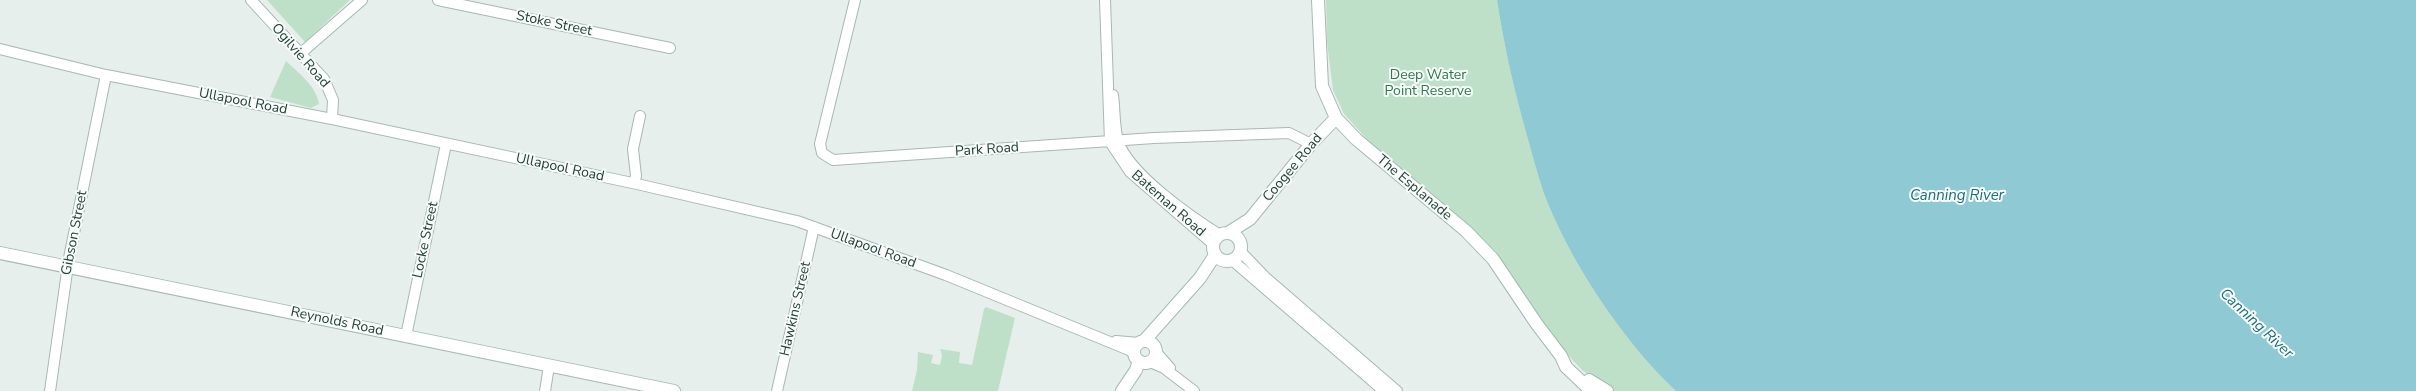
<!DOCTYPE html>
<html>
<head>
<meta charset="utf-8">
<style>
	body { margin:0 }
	canvas { display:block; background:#e6efeb }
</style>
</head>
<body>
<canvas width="2416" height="391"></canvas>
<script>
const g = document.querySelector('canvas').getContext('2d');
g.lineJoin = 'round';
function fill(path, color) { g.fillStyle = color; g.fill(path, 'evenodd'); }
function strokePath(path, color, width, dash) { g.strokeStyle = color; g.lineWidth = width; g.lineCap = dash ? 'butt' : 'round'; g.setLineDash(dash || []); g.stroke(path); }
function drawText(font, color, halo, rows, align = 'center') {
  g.font = font + ' "Nunito Sans",sans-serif'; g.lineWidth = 4; g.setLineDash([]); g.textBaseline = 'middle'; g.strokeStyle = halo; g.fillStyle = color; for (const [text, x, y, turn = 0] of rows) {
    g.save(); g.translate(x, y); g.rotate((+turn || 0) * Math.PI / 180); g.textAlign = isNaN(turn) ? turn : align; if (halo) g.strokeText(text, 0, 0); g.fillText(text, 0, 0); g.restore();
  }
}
fill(new Path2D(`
	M267,0h83l-45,42z
	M1326,0h171c7,48 19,95 32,141 5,17 8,34 14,50 25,68 80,151 133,200h-66l-28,-21 -31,-33 -64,-94 -115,-98 -28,-31 -11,-24 -6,-48z
	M286,61c12,12 30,24 33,43l-8,4 -41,-11z
	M986,307l29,11 -17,73h-86l5,-21 1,-18 15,3 -2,8 9,2 2,-10 -2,-6 20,3 -1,11 13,2 12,-56z`), '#bfe0c8');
fill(new Path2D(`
	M1497,0h919v391h-740c-53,-49 -108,-132 -133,-200 -6,-17 -10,-35 -15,-52 -13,-46 -24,-92 -31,-139z`), '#8ec9d4');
const street = new Path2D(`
	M251,0l73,79 9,21 -1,19
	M438,0l232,48
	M855,0l-35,144 2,9 11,7 321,-22 135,-5 22,11
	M1105,0l5,142 20,30 83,72
	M0,49l106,26 226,44 305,65 160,37 149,54 188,77
	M300,54l62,-54
	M1113,95c2,15 1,31 5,46 11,33 73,76 102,94
	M634,183l2,-7 -3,-27 7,-33
	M1240,251l25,26 132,114
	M1232,260l152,131
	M406,336l40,-192
	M1116,341l23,2
	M1156,352l14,16
	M1150,362l14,6 30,23
	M50,391l19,-133 37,-183
	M545,391l4,-25
	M777,391l37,-164`);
const secondary = new Path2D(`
	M1318,0l4,86 14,32 20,21 110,92 27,28 43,64 25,33 5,11 20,19 8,5
	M1213 247a14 14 0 1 1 28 0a14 14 0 1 1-28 0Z
	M1228,233l22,-14 61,-75 25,-26
	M0,253l674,138
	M1134 352a11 11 0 1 1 22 0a11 11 0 1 1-22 0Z
	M1144,341l56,-63 15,-23
	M1589,380l18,11
	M1122,391l14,-21 3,-9`);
strokePath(street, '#a8b8b2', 12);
strokePath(secondary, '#a4bbb3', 14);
strokePath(street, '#fff', 10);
strokePath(secondary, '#fff', 12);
drawText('14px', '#24423a', '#f7fbf9', [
	["Stoke Street",554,24,12],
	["Ogilvie Road",300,56,49],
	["Ullapool Road",243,102,11],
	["Park Road",987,150,-4],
	["Ullapool Road",560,168,12],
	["Coogee Road",1293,168,-50],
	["The Esplanade",1414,188,40],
	["Bateman Road",1168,204,41],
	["Gibson Street",75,233,-79],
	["Locke Street",426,240,-78],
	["Ullapool Road",873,249,20],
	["Hawkins Street",796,309,-77],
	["Reynolds Road",337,322,12]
]);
drawText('14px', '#2d7a4b', '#f7fbf9', [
	["Deep Water",1428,76],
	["Point Reserve",1428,92]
]);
drawText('italic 15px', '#1c6f80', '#f7fbf9', [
	["Canning River",1957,196],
	["Canning River",2256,324,43]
]);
</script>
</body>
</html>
